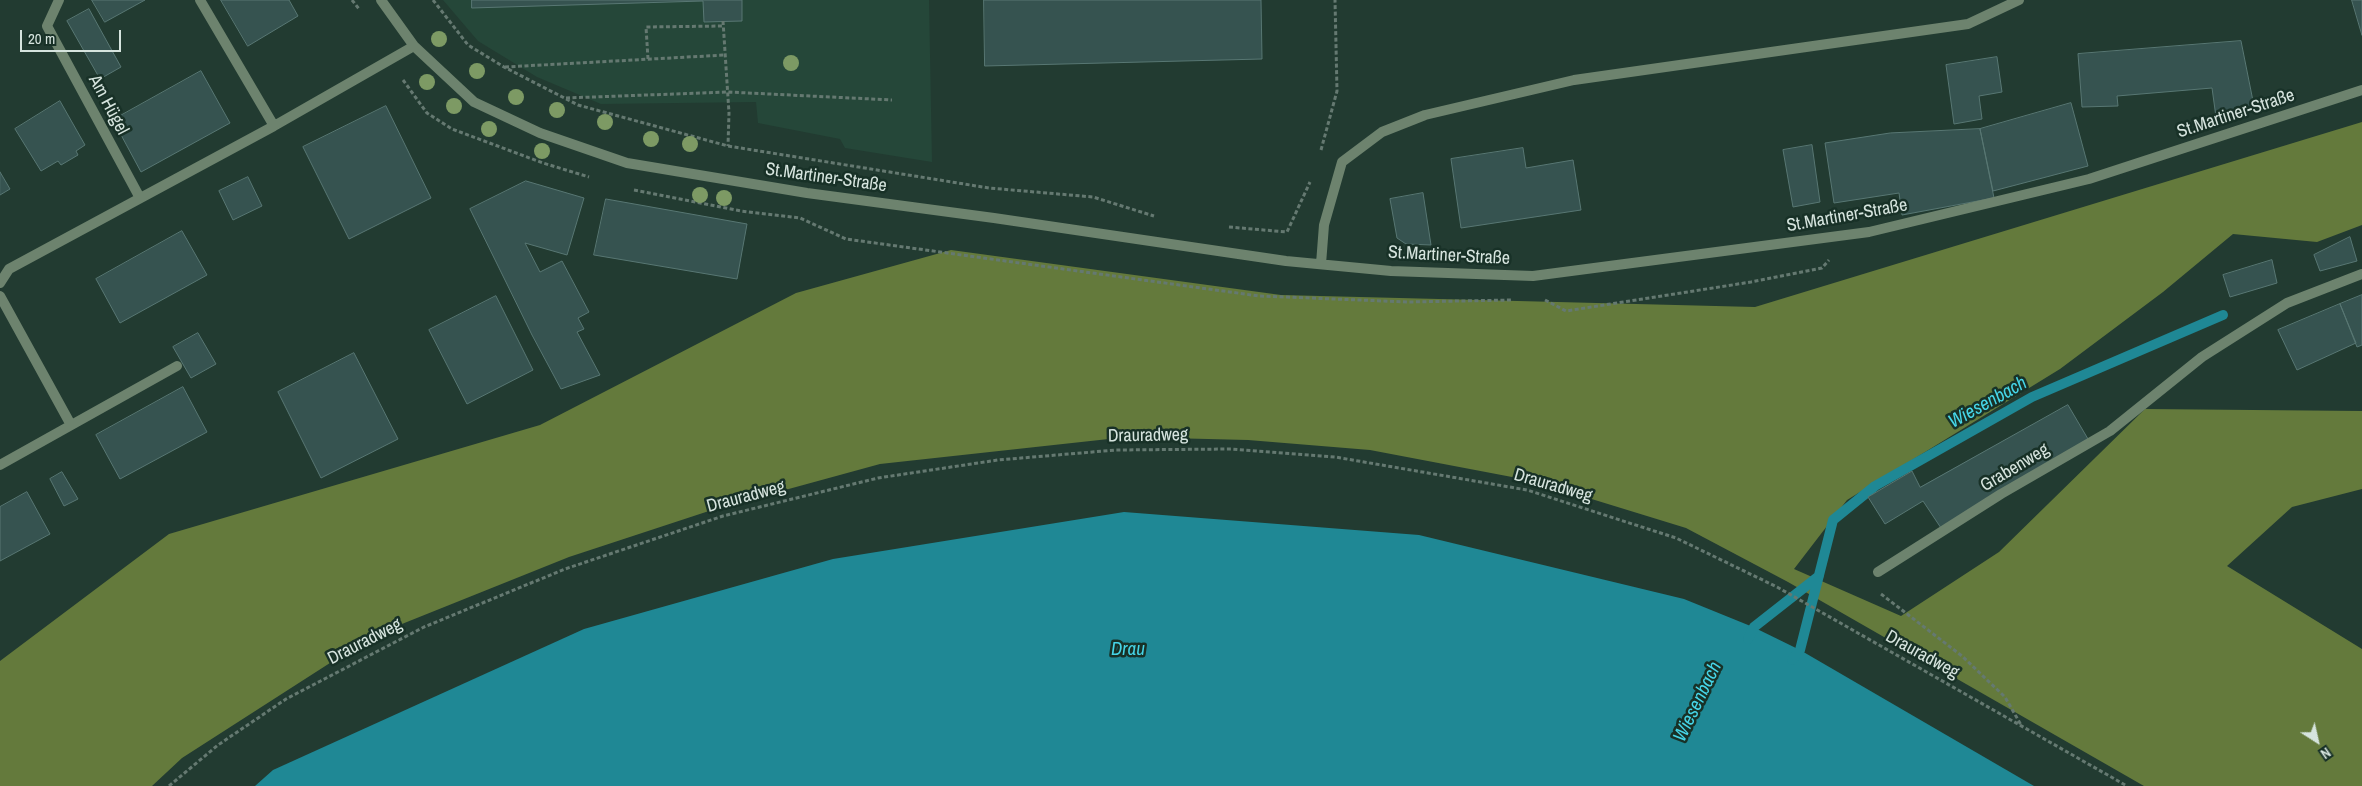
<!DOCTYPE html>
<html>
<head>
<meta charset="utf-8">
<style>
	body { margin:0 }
	#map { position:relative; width:2362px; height:786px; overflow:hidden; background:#223b31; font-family:"Archivo Narrow",sans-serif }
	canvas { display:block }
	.north { position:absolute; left:2292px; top:716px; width:50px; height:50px; -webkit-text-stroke:4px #183127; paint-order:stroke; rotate:145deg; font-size:14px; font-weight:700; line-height:20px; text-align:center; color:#d6e4de }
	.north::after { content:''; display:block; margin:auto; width:18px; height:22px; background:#d6e4de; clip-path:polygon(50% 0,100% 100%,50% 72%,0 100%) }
	.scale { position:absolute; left:20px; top:30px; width:101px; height:22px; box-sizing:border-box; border:2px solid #d6e4de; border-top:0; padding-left:6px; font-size:15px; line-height:18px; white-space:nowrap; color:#d6e4de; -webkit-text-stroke:4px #183127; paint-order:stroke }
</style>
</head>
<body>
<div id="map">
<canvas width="2362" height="786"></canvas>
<div class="north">N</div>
<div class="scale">20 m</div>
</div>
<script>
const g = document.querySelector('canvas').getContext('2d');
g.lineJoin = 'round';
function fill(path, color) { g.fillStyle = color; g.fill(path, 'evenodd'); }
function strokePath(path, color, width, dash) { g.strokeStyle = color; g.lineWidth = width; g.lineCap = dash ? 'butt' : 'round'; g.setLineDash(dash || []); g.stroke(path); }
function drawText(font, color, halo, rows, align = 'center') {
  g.font = font + ' "Archivo Narrow",sans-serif'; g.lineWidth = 5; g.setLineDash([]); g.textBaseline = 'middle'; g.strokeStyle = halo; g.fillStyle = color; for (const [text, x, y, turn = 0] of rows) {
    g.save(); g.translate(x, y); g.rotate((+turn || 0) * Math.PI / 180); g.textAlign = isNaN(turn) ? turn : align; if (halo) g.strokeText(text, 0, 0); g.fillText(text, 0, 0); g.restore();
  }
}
fill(new Path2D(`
	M443,0h486l3,162 -87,-14 -5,-9 -82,-16 -2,-21 -155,2 -64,-27 -59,-36z`), '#254739');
fill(new Path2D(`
	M2362,122v103l-45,17 -84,-8 -70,58 -103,77 -213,131 -53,69 107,47 98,-64 146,-143 217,2v78l-70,18 -65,59 135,83v137h-218l-356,-204 -102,-54 -153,-47 -163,-31 -122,-10 -121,-3 -247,27 -168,46 -143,47 -197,79 -190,122 -30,28h-152v-125l169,-127 371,-109 256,-132 155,-43 330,45 474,12z`), '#647a3c');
fill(new Path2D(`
	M1124,512l295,23 265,64 69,28 47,23 234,136h-1779l18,-16 311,-141 249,-70z`), '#1f8895');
strokePath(new Path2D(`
	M1748,639l6,-12 65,-51
	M1792,660l8,-10 33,-130 42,-34 157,-89 191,-82`), '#1f8895', 10);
const building = new Path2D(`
	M92,0h53l-40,22z
	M221,0h68l9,16 -50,30z
	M472,0h270v21l-38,1 -1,-21 -231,7z
	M984,0h277l1,59 -277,7z
	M2352,0h10v35z
	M89,9l32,58 -21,12 -33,-58z
	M2241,41l14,70 -39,6 -4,-29 -95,8 1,10 -36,1 -4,-53z
	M1997,57l5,35 -23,4 3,23 -28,5 -8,-59z
	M201,71l29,52 -89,49 -28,-52z
	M60,101l25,44 -9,6 2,4 -17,10 -3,-4 -17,10 -26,-42z
	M2071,103l17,63 -95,25 -13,-62z
	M386,106l45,92 -82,41 -46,-92z
	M1980,129l14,69 -92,17 -3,-22 -65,10 -9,-60 65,-10z
	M1812,145l8,57 -27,5 -10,-57z
	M1523,148l3,20 47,-8 8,50 -120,18 -10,-69z
	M0,172l10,17 -10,6z
	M248,177l14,29 -29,14 -14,-29z
	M526,181l58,17 -17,57 -42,-12 15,29 22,-11 27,51 -11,6 6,11 -7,3 23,43 -39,14 -29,-54 -62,-126z
	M1423,193l8,52 -25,-1 -9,-6 -7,-39z
	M606,199l141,25 -10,55 -143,-24z
	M182,231l25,44 -87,48 -24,-44z
	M2350,237l7,24 -37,10 -6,-16z
	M2272,260l5,23 -47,14 -7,-22z
	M2362,295v50l-5,2 -17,-43z
	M496,296l37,74 -66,34 -38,-74z
	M2340,304l16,39 -59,27 -19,-40z
	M198,333l18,31 -25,14 -18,-31z
	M354,353l44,86 -77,39 -43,-86z
	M183,387l24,45 -87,47 -24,-44z
	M2068,405l20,34 -147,89 -18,-27 -38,23 -17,-27 44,-26 8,16z
	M62,472l16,27 -14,7 -14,-27z
	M27,492l23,42 -50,27v-54z`);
fill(building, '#365350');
strokePath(building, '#587773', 1);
strokePath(new Path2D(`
	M352,0l7,9
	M433,0l35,45 36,22 74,38 150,41 261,42 104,9 61,19
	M723,21l6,92 -1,33
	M648,59l-2,-32 77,-1
	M505,67l220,-12
	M403,80l24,33 25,16 91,34 46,14
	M566,98l162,-6 164,8
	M1321,150l16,-59 -2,-91
	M634,190l107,21 59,7 46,21 413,57 150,6 102,-2
	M1229,227l58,5 23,-50
	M1545,300l21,11 185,-29 71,-14 7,-8
	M1881,594l81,62 43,41 16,28
	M169,786l49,-41 68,-46 138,-72 141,-58 158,-53 155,-38 120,-18 118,-10 115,-1 104,8 192,33 149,48 101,49 350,199`), '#657971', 3, [4, 2.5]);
strokePath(new Path2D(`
	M59,0l-12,26 93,172
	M200,0l74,126
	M381,0l33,46 60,56 66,31 87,30 180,30 187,25 292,43 105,10 142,5 336,-44 220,-53 273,-89
	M1321,264l3,-39 18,-63 40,-30 43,-17 149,-35 394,-56 51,-24
	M0,283l9,-14 265,-143 140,-80
	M0,296l71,129
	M0,465l177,-99
	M1878,572l123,-78 109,-63 92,-74 85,-54 75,-29`), '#6d836e', 10);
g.fillStyle = '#7d9a64';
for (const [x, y] of [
	[439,39],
	[791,63],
	[477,71],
	[427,82],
	[516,97],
	[454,106],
	[557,110],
	[605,122],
	[489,129],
	[651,139],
	[690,144],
	[542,151],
	[700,195],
	[724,198]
]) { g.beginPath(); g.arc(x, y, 8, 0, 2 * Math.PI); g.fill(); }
drawText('18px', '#d6e4de', '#183127', [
	["Am Hügel",108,105,62],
	["St.Martiner-Straße",2236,114,-18],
	["St.Martiner-Straße",826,178,8],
	["St.Martiner-Straße",1847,216,-10],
	["St.Martiner-Straße",1449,256,3],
	["Drauradweg",1148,436,-1],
	["Grabenweg",2015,468,-31],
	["Drauradweg",1553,486,16],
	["Drauradweg",746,497,-15],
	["Drauradweg",365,642,-27],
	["Drauradweg",1922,655,29]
]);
drawText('italic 19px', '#46d5e7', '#183127', [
	["Wiesenbach",1988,403,-29],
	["Drau",1128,650],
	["Wiesenbach",1698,702,-64]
]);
</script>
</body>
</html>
